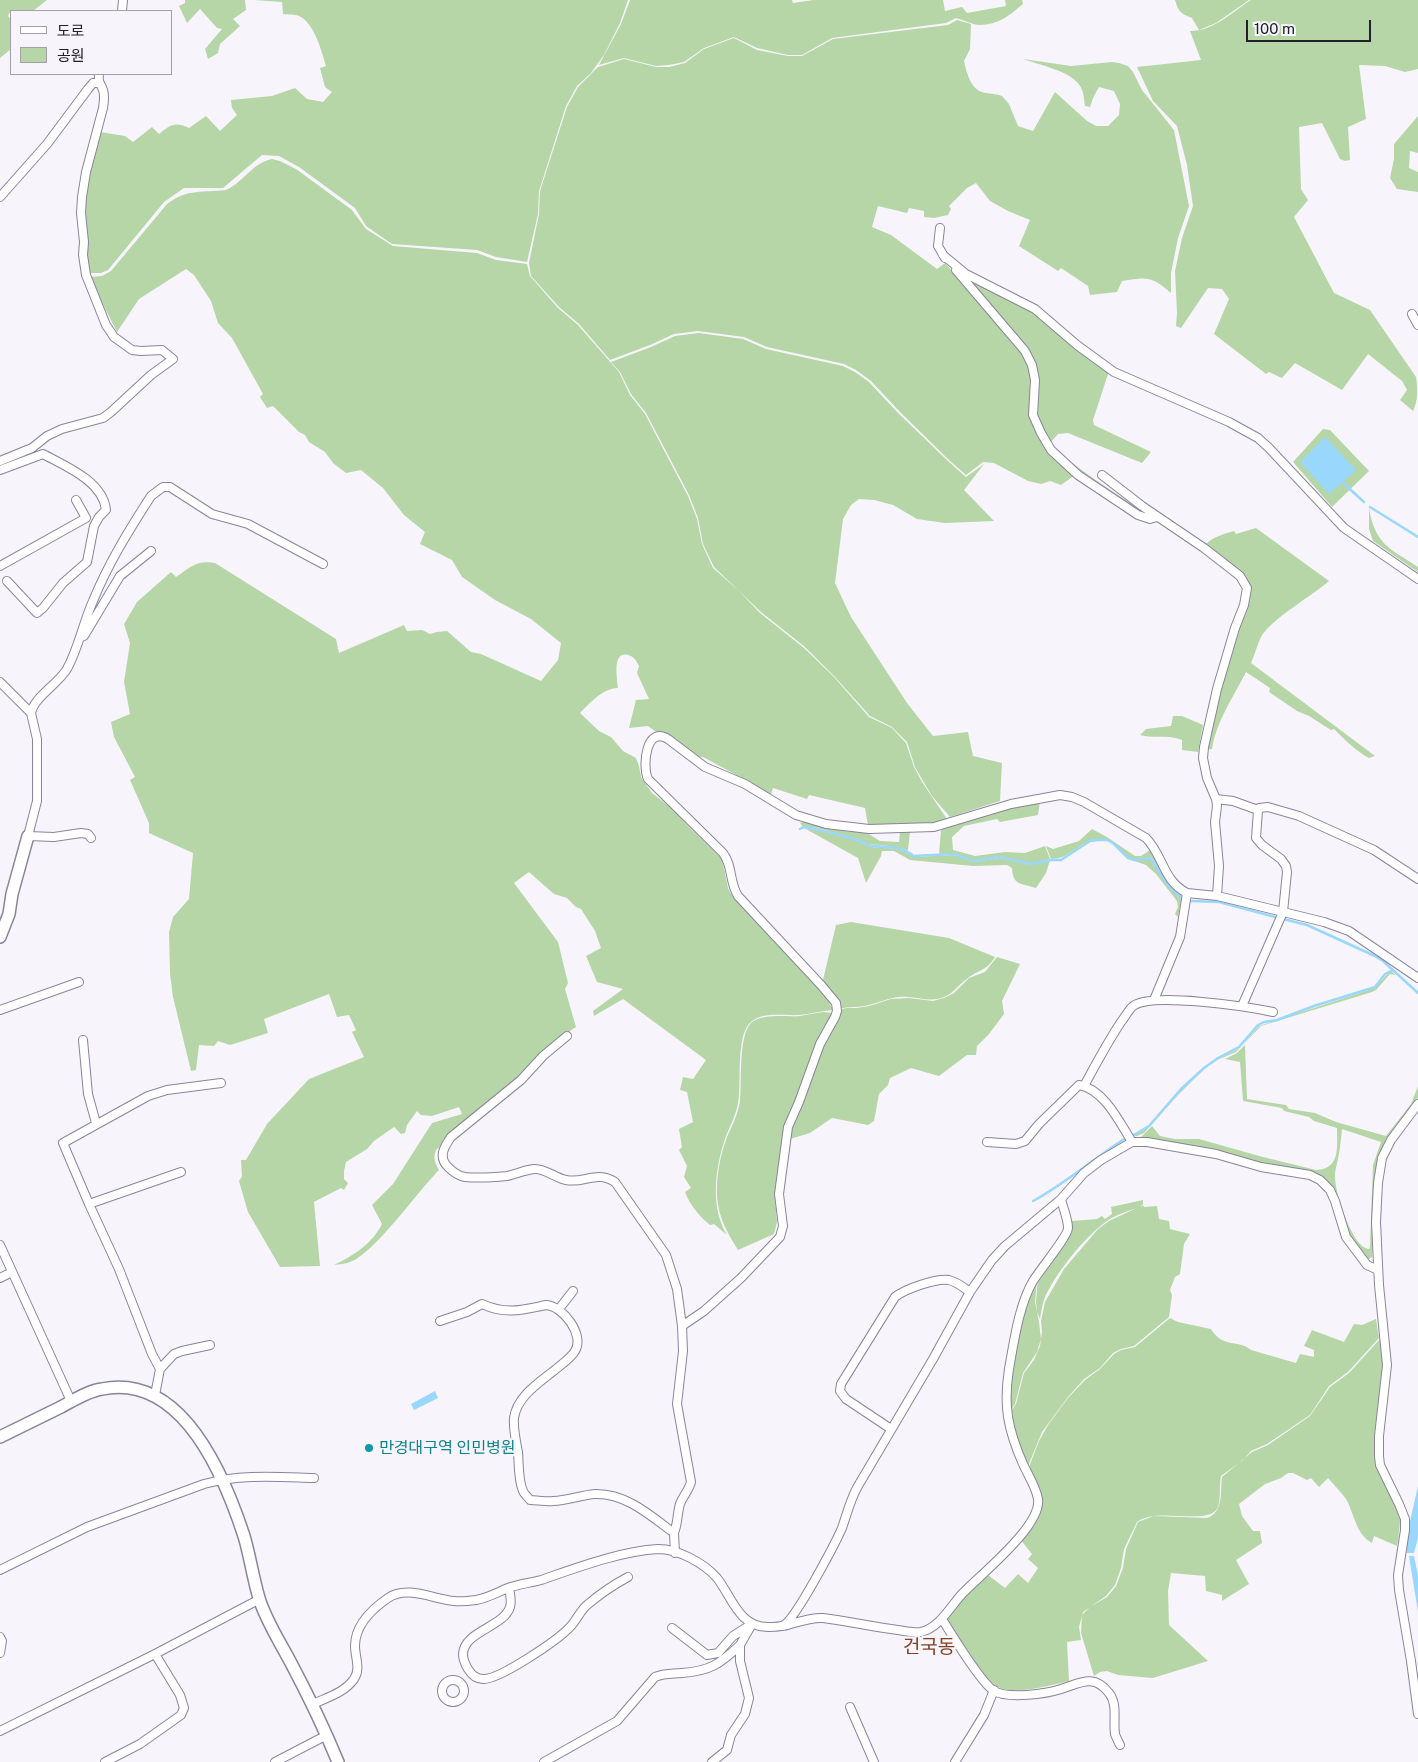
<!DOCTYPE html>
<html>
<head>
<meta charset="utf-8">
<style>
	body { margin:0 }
	#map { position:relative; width:1418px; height:1762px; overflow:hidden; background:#f7f5fb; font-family:"Public Sans","Noto Sans KR",sans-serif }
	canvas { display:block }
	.legend { position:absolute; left:10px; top:10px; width:162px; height:65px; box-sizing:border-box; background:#f7f5fb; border:1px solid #a2a0a8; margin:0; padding:6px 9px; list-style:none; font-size:15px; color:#23202b }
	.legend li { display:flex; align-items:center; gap:10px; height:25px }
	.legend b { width:25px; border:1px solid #a2a0a8 }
	.scale { position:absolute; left:1246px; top:20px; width:125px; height:22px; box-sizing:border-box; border:2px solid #23202b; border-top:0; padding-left:6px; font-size:15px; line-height:18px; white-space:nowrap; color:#23202b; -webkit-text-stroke:4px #f7f5fb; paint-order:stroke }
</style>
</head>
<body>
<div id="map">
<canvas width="1418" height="1762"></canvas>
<ul class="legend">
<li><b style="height:6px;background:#fff"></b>도로</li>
<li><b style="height:14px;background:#b6d6a7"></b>공원</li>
</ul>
<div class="scale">100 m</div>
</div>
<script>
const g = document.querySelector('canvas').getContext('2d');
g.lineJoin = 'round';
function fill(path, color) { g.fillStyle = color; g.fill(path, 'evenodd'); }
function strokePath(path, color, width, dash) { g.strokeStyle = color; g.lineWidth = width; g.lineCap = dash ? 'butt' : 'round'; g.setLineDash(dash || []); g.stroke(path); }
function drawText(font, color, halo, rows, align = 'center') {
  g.font = font + ' "Public Sans","Noto Sans KR",sans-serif'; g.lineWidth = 4.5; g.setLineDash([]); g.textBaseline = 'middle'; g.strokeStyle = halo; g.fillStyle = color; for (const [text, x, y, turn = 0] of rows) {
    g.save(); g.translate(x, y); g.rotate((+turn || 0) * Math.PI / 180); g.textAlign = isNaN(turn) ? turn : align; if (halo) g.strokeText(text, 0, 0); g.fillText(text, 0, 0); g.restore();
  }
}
fill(new Path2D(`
	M0,0h47l-14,11 -22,-1 -3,6 3,4v29l-11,9z
	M185,0h60l1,10 -13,9 7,7 -20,18 -2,9 -10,6 -3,-10 17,-20 -5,-1 -17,-19 -13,14 -8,-17 6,-3z
	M254,0h374l-8,23 -16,32 -13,18 -14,13 -11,20 -27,85 -1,23 -11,48 -31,-5 -19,-7 -85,-6 -26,-18 -11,-18 -56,-41 -20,-11 -17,-1 -39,33h-39l-20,14 -56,68 -7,3h-13l-2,-11 -2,-72 16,-58 25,4 8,6 19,-15 7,7c11,-9 16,-13 30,-6l17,-12 14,15 17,-16 -5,-7 -1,-8 41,-4 23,-8 12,11 16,3 9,-10 -7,-5 -5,-19 6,-2c-4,-14 -12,-44 -27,-50 -4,-2 -11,-1 -16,-2l-1,-12z
	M630,0h162l1,3 20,-3h130l2,11 17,-4 5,6 39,-7 -1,-6h17l1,4c-13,11 -25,21 -43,21 -7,0 -16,-5 -24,-7l-10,5 -114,15 -30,17h-14l-31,-7 -23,-11 -30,11 -20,14 -15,3 -13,1 -32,-8 -25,7 22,-41z
	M1175,0h74l-33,23 -17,7 -7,-12c-11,-4 -14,-7 -17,-18z
	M1251,0h167v69l-13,3 -20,-6 -26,-1 7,54 -18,8 2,33 -5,1 -5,-2 -18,-36 -23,4 2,62 7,11 -14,17 40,76 36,17 46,67c2,12 2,24 -3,34l-13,-11 7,-10 -5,-9 -34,-27 -26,36 -47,-27 -13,15 -13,-6 -3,2 -52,-40 15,-35 -7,-10 -14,-1 -27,40 -5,-2 1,-13 -2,-42 7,-33 11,-32 -6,-41 -10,-39 -24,-25 -16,-34 64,-7 -11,-29c24,0 42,-19 61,-31z
	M957,20l14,4 -1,25 -6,12c3,13 7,30 22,32 6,1 11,1 16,3l7,8 9,22 15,5 22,-39 32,29 9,5h12l11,-11 1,-11 -6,-13 -15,-4 -6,11 -3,9 -5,-1c-1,-7 -1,-14 -5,-20 -9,-15 -40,-21 -57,-27l48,7 41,-4 7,1 9,3 5,6 9,18 32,40 15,76 -11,32 -7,35v20c-20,-17 -23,-16 -49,-12l-5,11 -27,3 -2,-9 -27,-18 -3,3 -39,-25 11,-26 -22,-9 -18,-10 -14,-18 -9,5 -18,18 2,3 -3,6 -14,3 -10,-1v-6l-15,-3 -2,5 -29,-7 -6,21 19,8 46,34 8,-6 40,44 40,48 5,13 1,18 -2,31 21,37 25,21 -14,10 -11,-4 -9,3 -13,-3 -34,-18 -11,-1 -17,13 -16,-14 -50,-49 -29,-31 -15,-11 -12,-6 -77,-17 -23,-10 -46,-6 -24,3 -24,11 -40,15 -31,-36 -20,-17 -28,-31 -2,-13 10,-49 1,-23 27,-84 11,-20 20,-20 26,-8 32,8h13l16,-4 19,-14 30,-11 23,12 31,6h14l31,-17 115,-14z
	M1418,116v37l-8,-2 -1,17 9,4v20l-21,-3 -7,-11 4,-19v-15z
	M272,159l8,2 16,8 56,41 14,19 27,17 84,7 19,7 31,4 3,12 28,32 20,17 41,47 11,23 15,19 43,82 9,23 5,25 11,24 26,23 21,22 44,35 30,29 35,40 23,11 14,15 8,24 8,15 25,37 -12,4 -67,2 -3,-17 -56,-13 -2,4 -34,-11 -3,9 -13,-11 -54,-29h-8l-35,-26 -4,1 -8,-6 -19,2 7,-28 13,-1 -12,-26 2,-7c-3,-5 -4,-9 -11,-11 -16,-4 -11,23 -10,33 -15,0 -28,15 -38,25l19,18 12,6 12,14 13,7 3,8 2,11 6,9 5,7 22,17 13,15 35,34 6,29 3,6 95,103 7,13c-11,1 -23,4 -34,5 -14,1 -36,-4 -48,7 -16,13 -9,63 -13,81 -2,13 -9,24 -13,36 -10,30 -15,68 2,96l-13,-11 -4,1c-11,-9 -20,-20 -25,-33l6,-4 -7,-11 3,-11 -8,-16 3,-3 -3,-18 14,-7 -6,-30 -7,-2 3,-13 10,2 13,-19 -83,-61 -29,17 -1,-5 30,-22 -26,-7 -11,-26 15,-8 -6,-17 -14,-22 -5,-2 -9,-9 -13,-4 -25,-22 -15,11 44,59 10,41 -3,6 11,38 -22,15 -43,42 -75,66c-3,8 -1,13 3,20 -21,21 -65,84 -89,92 -5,2 -11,2 -16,3 19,-9 39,-22 48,-41l-10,-19 21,-21 39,-61 30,-9 -3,-7 -27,9 -11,-1 -4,-4 -10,14 -2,8 -4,1 -7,-7 -20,14 -7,8 -21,13 -2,9v8l4,4 -4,7 -3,-2 -27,14 6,64 -40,1 -32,-55 -9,-31 3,-4 -1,-17h5l21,-36 42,-45 55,-22 -12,-25 4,-2 -7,-15 -12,2 -8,-23 -65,25 4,14 -38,12 -12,-4 -4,5 -15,-1 -3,25 -5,1 -18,-74 -3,-23 -1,-42 4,-15 16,-18 4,-46 -44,-20v-10l-19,-43 5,-3 -21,-40 -3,-15 19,-8 -6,-32 6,-39 -6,-19 13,-22 34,-30 5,5c15,-10 20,-17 39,-14l121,76 3,14 65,-28 3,6 15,-1 8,4 7,-2 10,-1 24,21 10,2 60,27 17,-21 3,-17 -30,-24 -36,-19 -33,-23 -10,-17 -32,-16 5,-12 -21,-17 -21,-27 -22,-18 -15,3 -13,-10 -8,-11 -16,-10 -4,-7 -6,-3 -26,-26 -6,2 -7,-11 3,-3 -31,-56 -14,-15 -7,-22 -17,-26 -8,-6 -47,30 -22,33 -28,-55 13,-1 9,-5 56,-67c21,-16 36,-11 59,-14 18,-8 26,-27 46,-31z
	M955,267l72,39 82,65 -16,49 1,5 57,27 -9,11 -74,-30 -10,1 -8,9c29,29 66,50 100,73l-8,-2 -47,-29 -43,-36 -14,-28 -2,-11 3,-19 -4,-24z
	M699,333l44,6 23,10 77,17 12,6 14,10 29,31 51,49 17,15 18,-13 -20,26 30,31 -49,2 -28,-4 -24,-14 -19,-5 -15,-1 -8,6 -8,14 -8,64 16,34 56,86 26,33 35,-4 5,24 29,7 -2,38 -50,16 -18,-21 -9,-15 -8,-14 -8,-25 -15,-15 -22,-11 -35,-39 -30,-30 -44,-35 -47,-45 -11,-23 -5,-26 -9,-23 -43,-82 -15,-19 -11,-22 -9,-10 40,-15 24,-11z
	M1323,429l7,1 39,41 -37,36 -39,-45z
	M1369,508c6,36 20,40 49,59v5l-45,-31 -4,-12z
	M1256,528l73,53c-17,15 -58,38 -68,56 -4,8 -6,17 -10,26l124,93 -6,2c-13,-7 -24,-18 -35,-29l-3,1 -22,-14 -12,-5 -28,-19 1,-4 -24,-16c-12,24 -30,50 -34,77l-6,1 22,-91 15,-41 7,-31 -4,-11 -9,-8 -32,-23c8,-8 18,-11 29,-14l2,3z
	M1173,716h9l21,9 -5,27 -16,-2v-10c-15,-6 -28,-1 -42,-5l6,-6 25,-3z
	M1040,801l-2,14 -38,7 -3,-3 -33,7 -12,11 1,13 22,6 30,-4 20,1 20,-7 5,13 -18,5 -33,-8 -25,5 -20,-8 -15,1 2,-24 43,-17z
	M810,820l26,6 7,5 24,2 13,8 19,1 1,-10h10l-2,18 -19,-4 -22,-2 -7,-4 -43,-12 -14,-1 -3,-4z
	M804,828c18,2 36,7 54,13 3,1 7,4 10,5 16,4 32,-1 45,11l41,-2 20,7 25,-4 33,7 18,-5 -4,13 -10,15c-15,-5 -23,-2 -24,-20l-5,-3 -34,1 -63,-6 -16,-9h-12l-1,5 -15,27 -8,-25z
	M1092,829l15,8 28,19h6l9,-6 13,23 18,21 1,5 -13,-15 -18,-27c-6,1 -14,4 -19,2 -14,-5 -14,-20 -32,-20 -20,0 -28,20 -49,20l-5,-13 7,3 26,-8z
	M1150,858l18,27 13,15 -3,17 -3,-3 3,-7 -1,-6 -21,-27 -10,-9 -12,-4z
	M851,922l98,16 46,19c-9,15 -16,12 -27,21 -9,6 -14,15 -24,19 -13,5 -22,1 -35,0 -16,-2 -30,6 -45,9 -10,2 -18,0 -27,4l-15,-26 14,-59z
	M997,957l23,7 -18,37 2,13 -15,20 -12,12 -1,9h-9l-28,21 -28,-8 -21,10 -2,7 -9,9 -5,27 -6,4 -36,-7 -22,15 -23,7 2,-13 48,-116 9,-3h11l12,-2 22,-7 18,-1 24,3 11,-3 10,-5 15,-15 16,-6z
	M1389,972h3l4,3 -6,-1 -14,16 -4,2 -111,34 -25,26 -19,8 -13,9 -26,26 -34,38 -7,3h-3l15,-9 32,-37 24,-22 13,-9 22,-11 19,-22 116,-38z
	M823,1012l10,1v3l-25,53 -22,57 -5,16v24l-6,28 2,28 -3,12 -36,16c-11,-18 -19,-31 -21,-53 -1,-20 3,-41 10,-60 5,-11 11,-23 13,-36 2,-17 -2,-65 11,-78 11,-10 36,-6 49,-7 7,-1 15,-3 23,-4z
	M1245,1045l2,54 39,6 3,4 26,4 21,9 50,14 25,-32 7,-18v11l-42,78 -4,82 -5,3 -13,-15 -14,-33 -23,-38 -54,-11 -48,-13 -76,-11 13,-13 8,10 15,3h24l64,18 53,13c25,-1 21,-24 21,-42l-23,-7 -5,-4 -25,-6 -2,-3 -39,-7 -3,-39 -15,-3 12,-6zM1342,1129l39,13 -8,23 -3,82 -1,2c-17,-1 -35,-59 -34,-74 0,-5 2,-11 3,-16 2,-10 3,-20 4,-30z
	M1143,1200v4l-4,3c-10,4 -22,7 -32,14 -21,14 -54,55 -63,79 -2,6 -3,13 -4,19l-3,-7 -1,-10 2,-25 32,-46 2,-10 25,-2 5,-3 3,3 7,-5 -1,-7z
	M1143,1205l1,2 13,-1 2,13 10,2 1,8 20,5 -6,10 -4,30 -5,3 -5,13 2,5 -3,22 -35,29 -13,3 -8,4 -13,15 -16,11 -16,18 -26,35 -14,34 -14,-29 -5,-23 7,-10 8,-31 10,-13 6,-14 2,-14 -1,-11 4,-19 19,-33 34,-40 11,-8z
	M1037,1279l-2,23 4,20 2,17 -4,13 -14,21 -8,31 -6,9 1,-30 14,-81z
	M1170,1318l8,4 33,7c12,20 28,10 40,21l45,13 4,-9 14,3v-7l-10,-4 8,-16 32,12 10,-18 8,1 14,-6 3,19 -31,34 -19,14 -19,29 -43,29 -16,7 -8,9 -22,16c-2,10 0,21 -3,31 -8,20 -61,-1 -81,15l-13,27 -3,19 -6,17 -9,11 -23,16 -4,15 2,13 -14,2 2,39c-17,4 -52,14 -69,7 -18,-8 -43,-53 -55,-70l19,-23 24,-20 17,13 13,-14 10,9 10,-15 -10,-9 4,-5 -12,-15 17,-26 -8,-46 10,-26 9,-16 20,-27 17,-18 15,-11 14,-15 7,-4 14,-3z
	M1380,1339c10,37 -7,75 -6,112 1,25 24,44 26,68 0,9 -2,19 -3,27l-23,-10 -2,7c-17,-10 -17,-28 -26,-44 -5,-7 -12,-14 -18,-21l-9,9 -8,-9 -4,2 -14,-7h-5l-7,5 -16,6 -26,20 3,12 11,15h7l2,12 -26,17 13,24 -27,17v-6l-16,-4 -1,-15 -34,-3 -3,18 1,34 39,36 -55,17 -35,-3 -11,-4 -7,1 -6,4 -13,-43 1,-18 8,-8 17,-10 9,-11 7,-18 3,-19 12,-27 16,-6 53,2c17,-6 13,-26 15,-41l30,-25 16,-7 42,-29 20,-29 19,-14z`), '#b6d6a7');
fill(new Path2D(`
	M1325,437l31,33 -27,24 -29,-32z
	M435,1391l3,7 -24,12 -3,-6z
	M1418,1486v52l-4,15h-7l-2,-10z
	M1414,1556l4,19v37l-9,-56z`), '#99d7fd');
strokePath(new Path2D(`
	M1342,482l22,20
	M1370,507l48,30
	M800,829l4,-2c18,3 36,8 54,13 3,1 7,4 10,5 16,4 33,-1 45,11l41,-2 20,7 25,-4 33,7 19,-4h10l29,-19 8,-1h9l6,3 15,15 6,2 16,-2 18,27 14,14
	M1191,901l28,1 56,15
	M1283,919l24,6 68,31 8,5 35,32
	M1132,1136l17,-10 32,-37 23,-21 14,-10 21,-11 19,-22 6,-3 13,-2 37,-14 61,-19 10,-13 8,-4
	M1033,1201c33,-18 61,-43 93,-63`), '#99d7fd', 2.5);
const street = new Path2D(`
	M122,11l1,-11
	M0,197l47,-53 41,-55 5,-6h5
	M940,228l-2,18 7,12
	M943,255l23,19 69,35 42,36 37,27 115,50 29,16 11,10 75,80 74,51
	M956,270l69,81 7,14 3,15 -2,35 8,18 10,17 27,25 60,40 12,4 7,-2
	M1412,314l6,11
	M0,461l32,-13 15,-12 15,-7 41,-11 8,-6 40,-37 22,-16 -11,-9 -21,1 -9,-1 -18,-13 -8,-12 -20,-50 -3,-20 1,-13 -3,-29 1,-16 4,-25 17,-64c1,-6 2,-12 0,-18 -3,-8 -5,-7 -4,-16
	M0,470l43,-16c22,12 60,27 63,56l-7,7 -5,9 -7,36 -24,21 -20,25 -6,5 -30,-32
	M1102,475l40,31 62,42 36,28 7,12 -3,17 -9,23 -18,61 -13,58 -1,11 4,20 9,21 1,7 -2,16 4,44 -2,30
	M0,566l86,-48 -10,-18
	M84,636l36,-60 31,-25
	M0,682l31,31 6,26v62l-9,35 26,1 27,-4 7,1 3,4
	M31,713c3,-16 27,-29 36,-44 12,-22 16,-46 26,-68 15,-37 36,-71 58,-105l12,-9h7l42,27 36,10 75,40
	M1216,799l17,2 25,9
	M1154,1000l26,-63 7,-44
	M1242,1006l41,-94 4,-40 -1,-6 -5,-7 -19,-14 -6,-7 2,-28 1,-2 9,-1 31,9 75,34 44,29
	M0,1010l79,-28
	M567,1036l-24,20 -22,24 -70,57c-7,10 -13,20 -3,30 5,5 10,9 17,10 11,1 31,0 42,-1 9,-2 18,-6 27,-7 11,-1 21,9 32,11 18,4 30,-10 49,2l51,73 11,34 5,37 1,25 -6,53 14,78c-2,8 -8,14 -11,22 -3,10 -2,19 -6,29
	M83,1040l5,54 8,29
	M1084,1086c12,-22 23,-43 37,-64 4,-5 7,-11 11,-15 16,-16 117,0 141,5
	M1418,1104l-27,36 -9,18 -4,25 -2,39 3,63 8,80 -8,71v20l1,9 19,39 6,15v11l-7,45 1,15 12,71 7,53
	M987,1142l29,2 9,-3 14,-17 40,-39c25,4 41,38 53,57
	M89,1204l92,-32
	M0,1245l71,156
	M0,1278l12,-6
	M970,1292l22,-32 13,-14 56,-47 23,-26 17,-13 31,-18h15l69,12 45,13 49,8 10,5 10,10 5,11 11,36 21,28 11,5
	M559,1309l14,-18
	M440,1321l27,-9 15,-8c24,11 40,6 64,1 17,1 39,30 29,46 -4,7 -13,13 -19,18 -16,13 -39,27 -42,49 -1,10 2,24 4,34 1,12 0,28 5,39 1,3 5,6 7,9 7,0 16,2 23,1 14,0 28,-6 42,-7 31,-1 56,22 79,39l1,20
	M682,1326l22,-15 37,-33 39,-41 3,-11 -4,-32 9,-67 11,-25 21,-58 15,-27 2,-6 -1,-8 -15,-18 -83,-89c-9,-14 -5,-30 -15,-43l-75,-74c-6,-13 -2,-54 20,-40l37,28 40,17 51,31 30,9 43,5 65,-2 77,-23 49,-9 12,2 12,5 62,36c17,17 17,43 41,55l30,3 13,3 94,23 25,9 69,47
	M160,1369l14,-15 8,-3 28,-6
	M155,1395l5,-26 -8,-15 -33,-85 -30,-65 -26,-61 85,-47 19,-6 54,-7
	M0,1570l87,-43 117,-43c37,-10 73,-7 110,-6
	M509,1588c1,6 3,13 1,19 -6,20 -46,24 -47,47 0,5 2,10 5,15 3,5 8,10 15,10 16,1 73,-38 85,-50 8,-7 11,-17 19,-24 13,-11 26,-20 41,-28
	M942,1619c10,16 38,63 52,72 14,8 52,3 67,-2 19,-6 33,-16 48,4 9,11 4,27 6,41 1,3 3,7 5,11
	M783,1626c13,-3 27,-9 40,-8 25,3 50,9 75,12 7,1 16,3 23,2 18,-4 29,-25 41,-38 18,-19 80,-68 76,-95 -2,-12 -10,-24 -15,-35 -15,-34 -20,-58 -14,-95 5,-28 10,-64 24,-88 6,-10 35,-45 35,-53 0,-9 -5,-20 -7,-29
	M672,1628l35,27 11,-2 15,-17 19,-12 -12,21v16l9,37 -4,16 -14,21 -4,15 -15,12
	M0,1637l2,4 -2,12
	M442 1691a11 11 0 1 1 22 0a11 11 0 1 1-22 0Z
	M313,1704c15,-7 31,-11 41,-25 7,-10 1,-22 1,-33 0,-20 17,-37 33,-48 19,-13 45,1 66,3 7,1 15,0 22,-1 12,-2 22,-8 32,-12 11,-4 22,-5 33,-8 35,-12 80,-29 117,-31 20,0 46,14 59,29 15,19 22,50 52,49 4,0 11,0 15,-2 12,-7 51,-81 58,-97 5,-14 8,-28 16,-42l75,-127 37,-67c-7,-5 -13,-10 -21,-12 -13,-2 -44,9 -54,17l-54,87 -1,7 6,8 45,30
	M850,1707l24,55
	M0,1731l155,-77 105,-55
	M105,1762l35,-18 41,-29 3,-7 -4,-13 -25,-41
	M275,1762l52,-27
	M544,1762l73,-41 38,-44c9,-4 17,-3 27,-4 28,-2 38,-9 58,-28
	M955,1762l29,-47 10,-25`);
const secondary = new Path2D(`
	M0,937l9,-23 3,-20 16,-58
	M0,1437c20,-10 41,-20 61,-30 13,-7 27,-16 41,-18 80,-16 122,86 142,147 6,20 9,42 15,62 7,23 21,44 32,65 17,32 33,65 47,99`);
strokePath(street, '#8a839d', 10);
strokePath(secondary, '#8a839d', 14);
strokePath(street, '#fff', 8);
strokePath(secondary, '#fff', 11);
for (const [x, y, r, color] of [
	[369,1448,5,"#0f9aa8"]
]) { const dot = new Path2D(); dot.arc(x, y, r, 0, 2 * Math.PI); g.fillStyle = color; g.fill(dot); strokePath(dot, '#f7f5fb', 2); }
drawText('16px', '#0d838f', '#f7f5fb', [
	["만경대구역 인민병원",379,1448]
], 'left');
drawText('19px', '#834124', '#f7f5fb', [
	["건국동",929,1647]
]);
</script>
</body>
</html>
